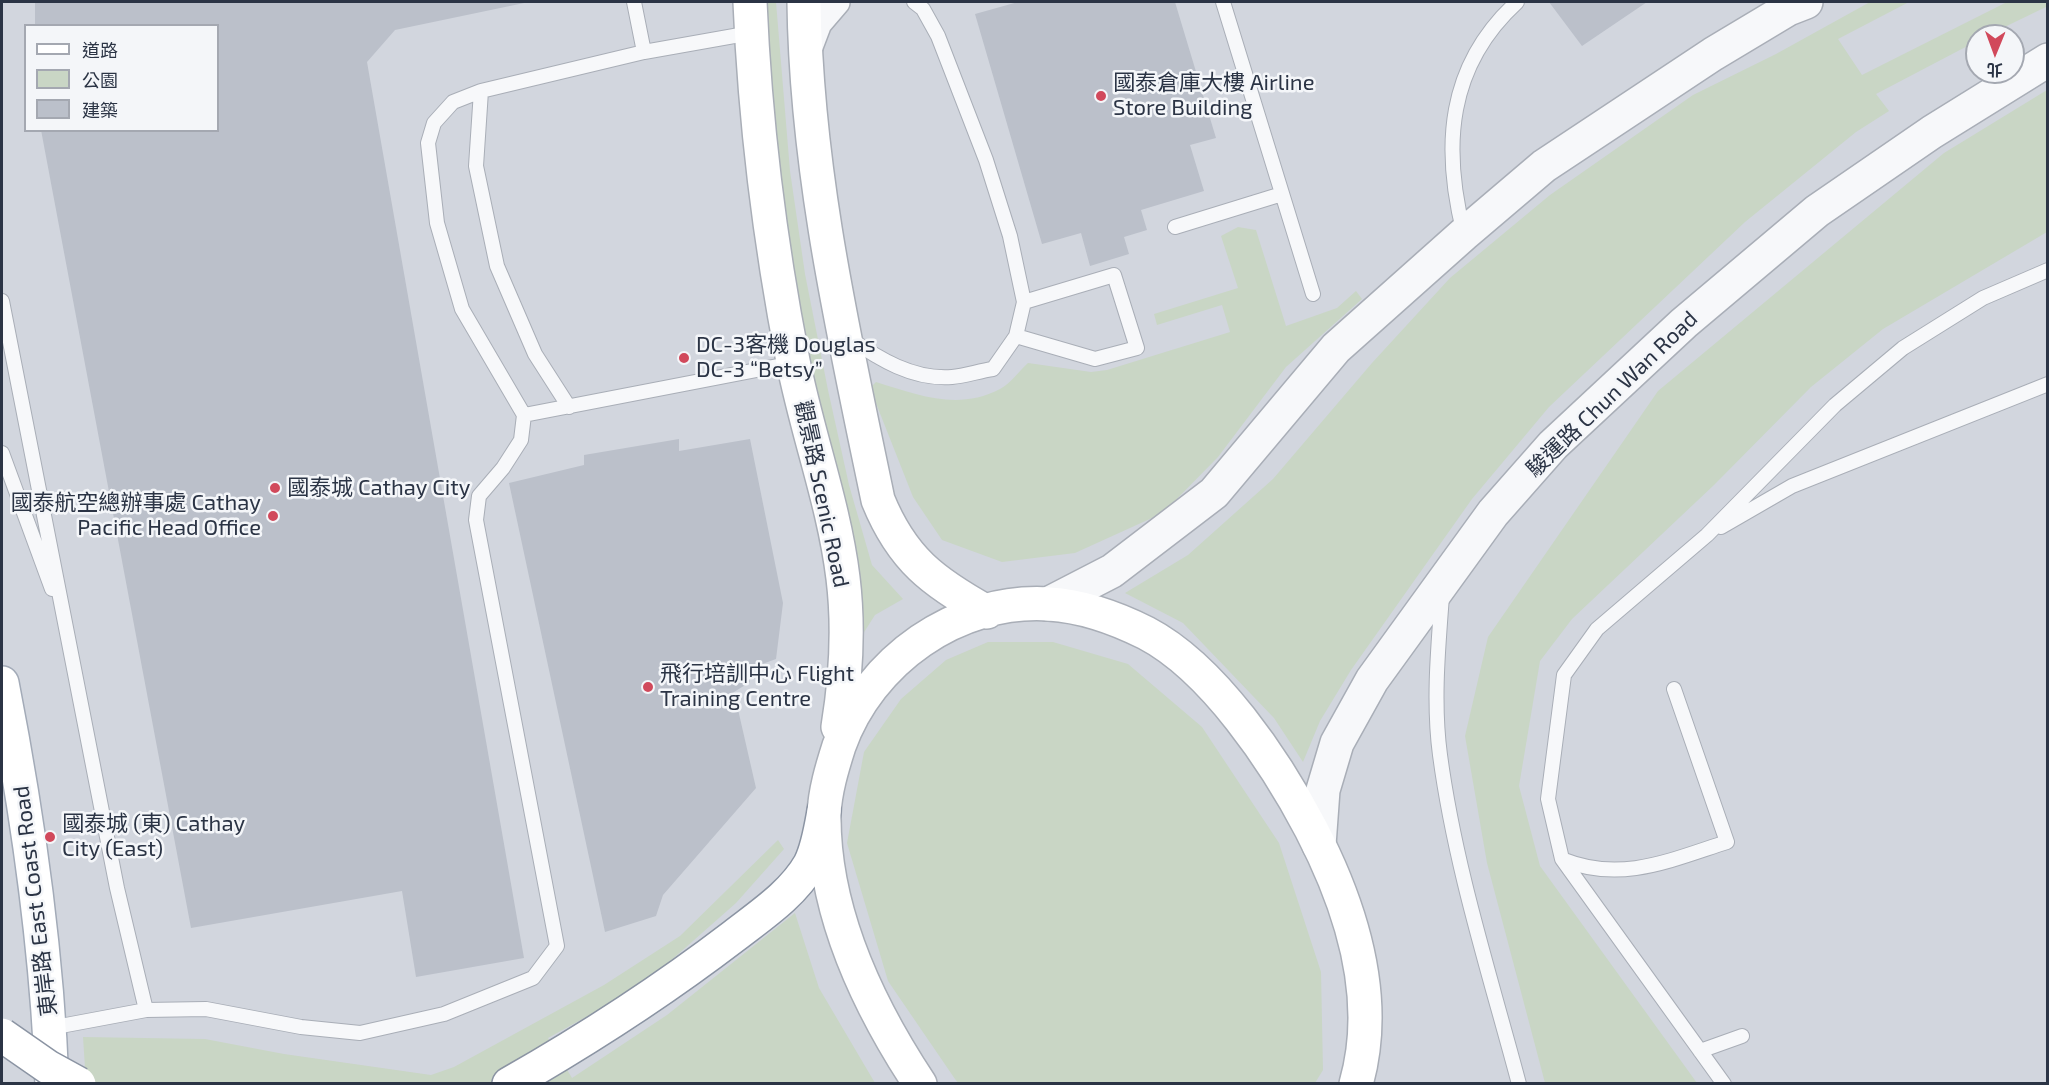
<!DOCTYPE html>
<html>
<head>
<meta charset="utf-8">
<style>
	body { margin:0 }
	#map { position:relative; width:2049px; height:1085px; overflow:hidden; background:#e4e7ec; font-family:"Exo 2","Noto Sans TC",sans-serif }
	canvas { display:block }
	.frame { position:absolute; inset:0; border:3px solid #2b3445; pointer-events:none }
	.legend { position:absolute; left:24px; top:24px; width:195px; height:108px; box-sizing:border-box; background:#f4f6f9; border:2px solid #a4a8b1; margin:0; padding:8px 10px; list-style:none; font-size:18px; color:#2b3445 }
	.legend li { display:flex; align-items:center; gap:12px; height:30px }
	.legend b { width:30px; border:2px solid #a4a8b1 }
	.north { position:absolute; left:1965px; top:24px; width:60px; height:60px; box-sizing:border-box; background:#f4f6f9; border:2px solid #a4a8b1; border-radius:50%; rotate:181deg; font-size:16px; font-weight:700; line-height:24px; text-align:center; color:#2b3445 }
	.north::after { content:''; display:block; margin:auto; width:21px; height:27px; background:#d1495b; clip-path:polygon(50% 0,100% 100%,50% 72%,0 100%) }
</style>
</head>
<body>
<div id="map">
<canvas width="2049" height="1085"></canvas>
<div class="frame"></div>
<ul class="legend">
<li><b style="height:8px;background:#fff"></b>道路</li>
<li><b style="height:16px;background:#c9d6c5"></b>公園</li>
<li><b style="height:16px;background:#bbc0ca"></b>建築</li>
</ul>
<div class="north">北</div>
</div>
<script>
const g = document.querySelector('canvas').getContext('2d');
g.lineJoin = 'round';
function fill(path, color) { g.fillStyle = color; g.fill(path, 'evenodd'); }
function strokePath(path, color, width, dash) { g.strokeStyle = color; g.lineWidth = width; g.lineCap = dash ? 'butt' : 'round'; g.setLineDash(dash || []); g.stroke(path); }
function drawText(font, color, halo, rows, align = 'center') {
  g.font = font + ' "Exo 2","Noto Sans TC",sans-serif'; g.lineWidth = 5; g.setLineDash([]); g.textBaseline = 'middle'; g.strokeStyle = halo; g.fillStyle = color; for (const [text, x, y, turn = 0] of rows) {
    g.save(); g.translate(x, y); g.rotate((+turn || 0) * Math.PI / 180); g.textAlign = isNaN(turn) ? turn : align; if (halo) g.strokeText(text, 0, 0); g.fillText(text, 0, 0); g.restore();
  }
}
fill(new Path2D(`
	M2,2h2045v1081l-2045,1zM26,26h192v104h-192zM1977,36h36v36h-36z`), '#d2d6de');
fill(new Path2D(`
	M764,2h12l14,169 15,103 23,116 21,95 23,80 31,34 -28,16 -14,22 -1,-58 -12,-62 -26,-94 -31,-158 -14,-89z
	M1870,2h39l-71,37 24,36 145,-73h40l1,4 -62,30h-9v5l-101,53 13,17 -33,21 -111,90 -196,185 -77,92 -121,171 -31,51 -17,41 -29,-44 -91,-95 -58,-30 63,-38 85,-76 99,-116 78,-85 100,-83 143,-100 83,-41z
	M2047,90v142l-164,97 -72,58 -97,98 -142,134 -32,42 -21,125 21,80 157,217h-152l-58,-220 -22,-127 23,-99 170,-246 286,-238z
	M1238,227l18,3 30,96 51,-18 19,-17 6,8 -76,68 -68,90 -55,56 -88,40 -73,9 -60,-22 -29,-43 -43,-109 6,-6c42,13 82,29 124,7 10,-5 19,-18 28,-26l63,9 16,-2 123,-38 -8,-27 -65,20 -3,-11 84,-26 -17,-52z
	M988,642h65l75,22 74,63 77,116 42,129 2,98 -8,13 -356,1 -4,-5 -67,-98 -41,-138 17,-91 37,-53 45,-39z
	M778,840l6,9 -48,54 -94,83 -94,52 24,40 95,-63 128,-102 24,75 56,95h-789l-3,-46 122,2 79,15 147,21 23,-8 150,-82 76,-49z`), '#c9d6c5');
fill(new Path2D(`
	M35,2h494l-134,28 -28,32 157,896 -108,19 -14,-86 -211,37 -150,-798h177v-104h-183z
	M1018,2h157l41,136 -26,7 14,46 -63,19 6,20 -23,7 5,17 -39,12 -9,-33 -39,11 -67,-230z
	M1549,2h98l-65,44z
	M679,439v12l71,-12 33,164 -7,56 -30,11 4,12 -16,10 22,96 -93,107 -7,21 -51,16 -96,-449 75,-18v-10z`), '#bbc0ca');
const service = new Path2D(`
	M634,2l10,50
	M1223,2l90,292
	M751,33l-107,19 -163,39 -28,11 -19,21 -6,20 9,80 25,86 62,106 269,-52
	M481,91l-5,75 21,100 38,88 34,53
	M1175,227l107,-33
	M1464,234c-22,-87 -17,-168 53,-232
	M2,301l115,587 29,122
	M1016,336l79,23 42,-11 -23,-73 -90,27
	M849,338c30,21 64,42 103,39 13,-1 27,-6 41,-8l23,-33 8,-34 -14,-66 -24,-76 -48,-124 -15,-27 -9,-7
	M2,453l50,136
	M1721,527l71,-41 256,-102
	M1442,596c-4,53 -9,107 -2,159 15,112 50,220 79,329
	M1564,860c57,23 107,0 163,-18l-53,-153
	M50,1028l96,-18 60,-1 95,18 59,6 84,-19 89,-36 24,-32 -81,-426 3,-24 24,-28 18,-28 3,-25
	M1700,1051l42,-15
	M1724,1084l-162,-225 -14,-60 16,-124 33,-46 110,-94 128,-130 68,-57 80,-50 65,-28`);
const minor = new Path2D(`
	M807,52l11,-29 18,-21`);
const tertiary = new Path2D(`
	M1048,604l64,-33 102,-78 122,-145 128,-114 80,-68 169,-112 75,-45 18,-7
	M1319,845l4,-55 14,-47 35,-63 121,-167 60,-68 131,-122 133,-112 115,-79 116,-72`);
const secondary = new Path2D(`
	M750,2c5,120 20,241 43,359 14,72 41,143 50,217 6,49 3,100 -5,149
	M804,2c2,168 40,334 74,498 24,59 55,82 109,112
	M920,1084c-53,-80 -97,-173 -96,-270 1,-23 8,-46 15,-68 30,-85 118,-148 210,-142 33,2 67,14 97,29 67,35 130,129 165,196 40,77 70,168 45,255`);
const primary = new Path2D(`
	M2,683c26,133 45,265 50,401`);
const motorway = new Path2D(`
	M509,1084c79,-45 153,-93 225,-148 27,-21 59,-42 76,-72 8,-16 11,-36 14,-53`);
strokePath(service, '#a9aeb7', 16);
strokePath(minor, '#a9aeb7', 30);
strokePath(tertiary, '#a9aeb7', 36);
strokePath(secondary, '#a9aeb7', 36);
strokePath(primary, '#a3abb8', 36);
strokePath(motorway, '#8b94a3', 36);
strokePath(service, '#f7f8fa', 14);
strokePath(minor, '#f7f8fa', 27);
strokePath(tertiary, '#f7f8fa', 33);
strokePath(secondary, '#fff', 33);
strokePath(primary, '#fff', 33);
strokePath(motorway, '#fff', 33);
const motorwayBridge = new Path2D(`
	M2,1035l46,32 31,17`);
strokePath(motorwayBridge, '#8b94a3', 36, []);
strokePath(motorwayBridge, '#fff', 33);
for (const [x, y, r, color] of [
	[1101,96,6,"#d1495b"],
	[684,358,6,"#d1495b"],
	[275,488,6,"#d1495b"],
	[273,516,6,"#d1495b"],
	[648,687,6,"#d1495b"],
	[50,837,6,"#d1495b"]
]) { const dot = new Path2D(); dot.arc(x, y, r, 0, 2 * Math.PI); g.fillStyle = color; g.fill(dot); strokePath(dot, '#f4f6f9', 2); }
drawText('22px', '#2b3445', '#f4f6f9', [
	["國泰倉庫大樓 Airline",1113,83],
	["Store Building",1113,108],
	["DC-3客機 Douglas",696,345],
	["DC-3 “Betsy”",696,370],
	["國泰城 Cathay City",287,488],
	["國泰航空總辦事處 Cathay",261,503,"right"],
	["Pacific Head Office",261,528,"right"],
	["飛行培訓中心 Flight",660,674],
	["Training Centre",660,699],
	["國泰城 (東) Cathay",62,824],
	["City (East)",62,849]
], 'left');
drawText('22px', '#2b3445', '#f4f6f9', [
	["駿運路 Chun Wan Road",1612,394,-44],
	["觀景路 Scenic Road",822,494,78],
	["東岸路 East Coast Road",35,901,-97]
]);
</script>
</body>
</html>
